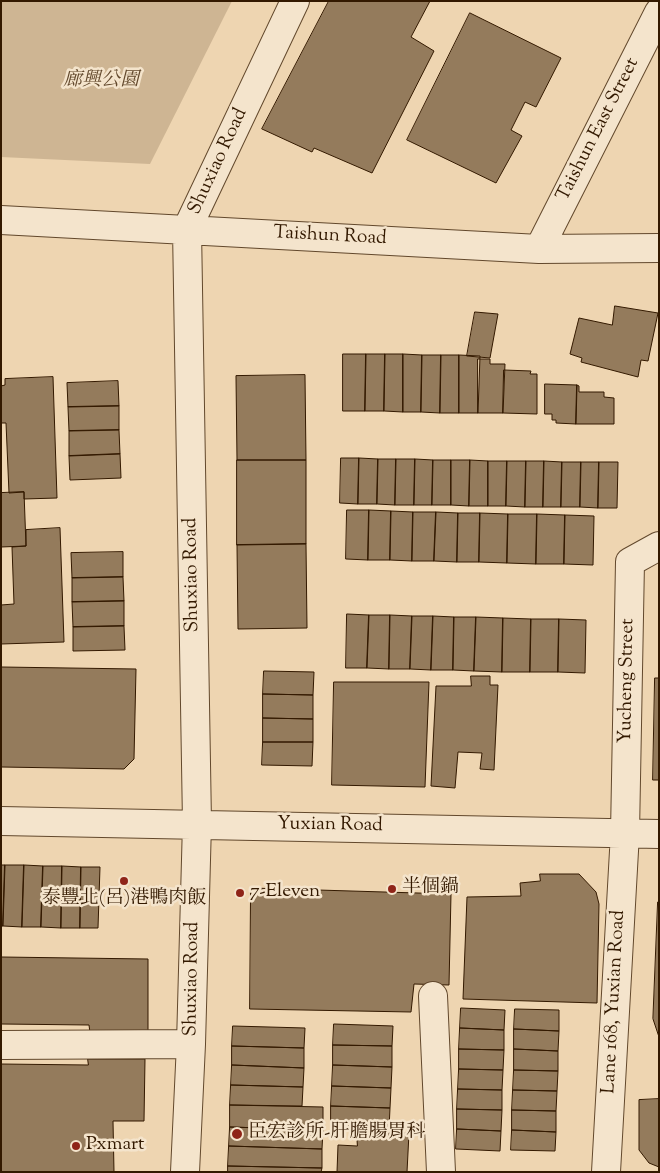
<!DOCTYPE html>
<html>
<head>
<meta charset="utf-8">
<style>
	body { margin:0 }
	#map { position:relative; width:660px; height:1173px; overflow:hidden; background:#eed5b1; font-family:"Sorts Mill Goudy",serif }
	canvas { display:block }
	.frame { position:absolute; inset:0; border:2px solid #331900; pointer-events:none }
</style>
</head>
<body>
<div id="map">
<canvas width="660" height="1173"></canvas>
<div class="frame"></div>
</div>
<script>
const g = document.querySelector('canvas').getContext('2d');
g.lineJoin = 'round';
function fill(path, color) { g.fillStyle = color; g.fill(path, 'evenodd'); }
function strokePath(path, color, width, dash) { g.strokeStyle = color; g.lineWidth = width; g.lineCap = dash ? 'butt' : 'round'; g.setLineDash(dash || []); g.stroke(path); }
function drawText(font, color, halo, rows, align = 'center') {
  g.font = font + ' "Sorts Mill Goudy","Noto Serif TC",serif'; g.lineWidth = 5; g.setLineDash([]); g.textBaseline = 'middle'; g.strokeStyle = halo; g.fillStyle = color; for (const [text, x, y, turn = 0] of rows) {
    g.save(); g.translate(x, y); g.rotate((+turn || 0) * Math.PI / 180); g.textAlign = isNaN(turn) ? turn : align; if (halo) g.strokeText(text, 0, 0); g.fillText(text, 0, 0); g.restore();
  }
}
fill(new Path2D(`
	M1,1h231l-82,163 -149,-7z`), '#ceb593');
const building = new Path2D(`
	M329,1h101l-19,36 23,14 -62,122 -58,-25 -2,4 -50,-23z
	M470,13l91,45 -25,49 -11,-5 -14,28 11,6 -26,47 -89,-43z
	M615,306l43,7 -10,48 -7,-1 -3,17 -57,-15 1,-4 -12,-4 9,-36 33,7z
	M475,312l23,2 -8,44 -23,-2z
	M343,354h23l-1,57h-22z
	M366,354h19l-1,57h-19z
	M385,354h18v58l-19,-1z
	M403,354l19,1 -1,57h-18z
	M422,355h19l-1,58 -19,-1z
	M441,355h18v58h-19z
	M459,355l21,1 -2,57h-19z
	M478,359h12v5h15l-2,49h-25z
	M504,370l27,1 -1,3h7v40l-34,-1z
	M305,375l1,85h-69l-1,-84z
	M53,377l4,121 -33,1v-7l-15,1 -3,-70h-5v-37l4,-1v-6z
	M118,381l1,25 -51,1 -1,-24z
	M545,384l32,1 -1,39 -20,-1v-3h-4v-6h-7z
	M577,385l2,1v6h25v5l10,1v26h-38z
	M119,406v24l-50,1 -1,-24z
	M119,430l1,24 -51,2v-25z
	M120,454l1,24 -51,2 -1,-24z
	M341,458h18l-1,46 -18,-1z
	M359,458l19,1 -1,45h-19z
	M378,459h18l-1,46 -18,-1z
	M396,459h19l-1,46h-19z
	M415,459l18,1 -1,45h-18z
	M237,460h69v84l-69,1z
	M433,460h18v45h-19z
	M451,460h19l-1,46 -18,-1z
	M470,460l18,1v45h-19z
	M488,461h19l-1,45h-18z
	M507,461h19l-1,46 -19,-1z
	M526,461h18l-1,46h-18z
	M544,461l18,1 -1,45h-18z
	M562,462h19l-1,45h-19z
	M581,462h18l-1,46 -18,-1z
	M599,462h19l-1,46h-19z
	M24,492l2,54 -25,1v-54z
	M347,510h22l-1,50 -22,-1z
	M369,510l22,1 -1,49h-22z
	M391,511l22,1 -1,49 -22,-1z
	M413,512h23l-2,49h-22z
	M436,512l22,1 -1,49 -23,-1z
	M458,513h22l-1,49h-22z
	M480,513l28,1 -1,49 -28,-1z
	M508,514h29l-1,50 -29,-1z
	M537,514l28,1 -1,49h-28z
	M565,515l29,1 -1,49 -29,-1z
	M60,528l4,114 -63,2v-39l13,-1 -2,-57 14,-1v-16z
	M306,544l1,84 -69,1 -1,-84z
	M123,552v25l-51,1 -1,-25z
	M123,577l1,24 -52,1v-24z
	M124,601v25l-51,1 -1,-25z
	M347,614l22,1 -2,53h-21z
	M369,615h21l-1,54 -22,-1z
	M390,615l22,1 -2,53h-21z
	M412,616h21l-2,54 -21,-1z
	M433,616l21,1 -1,53h-22z
	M454,617h22l-2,54 -21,-1z
	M476,617l27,1 -1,54 -28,-1z
	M503,618l28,1 -1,53h-28z
	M531,619h28l-1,53h-28z
	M559,619l27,1 -1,53 -27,-1z
	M124,626l1,24 -52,1v-24z
	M1,667l135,2 -2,90 -10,10 -123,-2z
	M264,671l50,1 -1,23 -50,-1z
	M471,676h19v9h8l-4,85 -14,-1 2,-16 -24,-1 -3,36 -24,-2 5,-100h35z
	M655,678h4v102h-6z
	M334,682h95l-4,105 -93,-2z
	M263,694l50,1v24l-50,-1z
	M263,718l50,1v23h-50z
	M263,742h50l-1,24 -50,-1z
	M1,865h4l-2,61h-2z
	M5,865h19l-2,62 -19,-1z
	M24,865l19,1 -2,61h-19z
	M43,866h19l-1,62 -20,-1z
	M62,866l19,1 -1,61h-19z
	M81,867h19l-2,61h-18z
	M540,874h39l17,18 3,12 -2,99 -134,-4 4,-102 54,-1 -1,-13 20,-2z
	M251,888l200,6 -2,91 -35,-1 -3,28 -161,-3z
	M658,902h1v135l-6,-18z
	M1,957l147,2v75l-58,-1 -1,-8 -88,-1z
	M461,1008l44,2 -1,20 -44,-2z
	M515,1009l44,1v21l-45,-2z
	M334,1024l59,2 -1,20 -59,-1z
	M233,1026l72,2 -1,20 -72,-2z
	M460,1028l44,2v20l-45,-1z
	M514,1029l45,2 -1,20 -44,-2z
	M333,1045l59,1v21l-59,-2z
	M232,1046l72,2v20l-72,-3z
	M459,1049l45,1 -1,20 -44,-1z
	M514,1049l44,2v20l-44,-1z
	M88,1059h57l-1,62h-31l1,51h-113v-108l87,1z
	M232,1065l72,3 -1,19 -72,-2z
	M333,1065l59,2 -1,21 -59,-2z
	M459,1069l44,1 -1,20 -44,-1z
	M514,1070l44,1 -1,20 -44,-1z
	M231,1085l72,2 -1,19 -72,-1z
	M332,1086l59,2 -1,20 -59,-2z
	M458,1089l44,1v20l-45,-1z
	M513,1090l44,1 -1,20 -44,-1z
	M659,1099v68l-10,-4 -10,-13v-50z
	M230,1105l93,2v23l-93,-3z
	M331,1106l59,2 -1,21 -58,-2z
	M457,1109l45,1 -1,21 -44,-2z
	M512,1110l44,1v21l-44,-2z
	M230,1127l93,3 -1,19 -93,-3z
	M457,1129l44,2 -1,20 -44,-2z
	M512,1130l44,2 -1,19 -44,-1z
	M357,1133h52l-2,39h-70l1,-27 19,1z
	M229,1146l93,3v19l-94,-2z
	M228,1166l94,2 -1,4h-93z`);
fill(building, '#947b5c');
strokePath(building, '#331900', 1);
const minor = new Path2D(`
	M1,220l538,29 120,-1
	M539,249l120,-237
	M1,821l658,13
	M433,996l8,176
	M1,1045l190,-1
	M185,1172l6,-128 6,-221 -10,-594 108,-228
	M606,1172l19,-339 5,-271 29,-16`);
strokePath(minor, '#62482c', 30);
strokePath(minor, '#f4e4cc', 28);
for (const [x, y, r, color] of [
	[124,881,5,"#8f2418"],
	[392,889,5,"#8f2418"],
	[240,893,5,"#8f2418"],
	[237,1134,6,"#8f2418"],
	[76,1146,5,"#8f2418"]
]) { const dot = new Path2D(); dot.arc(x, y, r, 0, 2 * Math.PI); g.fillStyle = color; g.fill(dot); strokePath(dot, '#f4e4cc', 2); }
drawText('italic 19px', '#62482c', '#f4e4cc', [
	["廊興公園",101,82]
]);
drawText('19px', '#331900', '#f4e4cc', [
	["Taishun East Street",599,130,-63],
	["Shuxiao Road",219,162,-65],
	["Taishun Road",330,237,3],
	["Shuxiao Road",193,575,-91],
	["Yucheng Street",628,681,-89],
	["Yuxian Road",330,826,1],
	["Shuxiao Road",193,979,-89],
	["Lane 168, Yuxian Road",615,1002,-87]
]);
drawText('19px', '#331900', '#f4e4cc', [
	["半個鍋",402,889],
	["7-Eleven",250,893],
	["泰豐北(呂)港鴨肉飯",124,900,"center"],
	["臣宏診所-肝膽腸胃科",248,1134],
	["Pxmart",86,1146]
], 'left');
</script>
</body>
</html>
